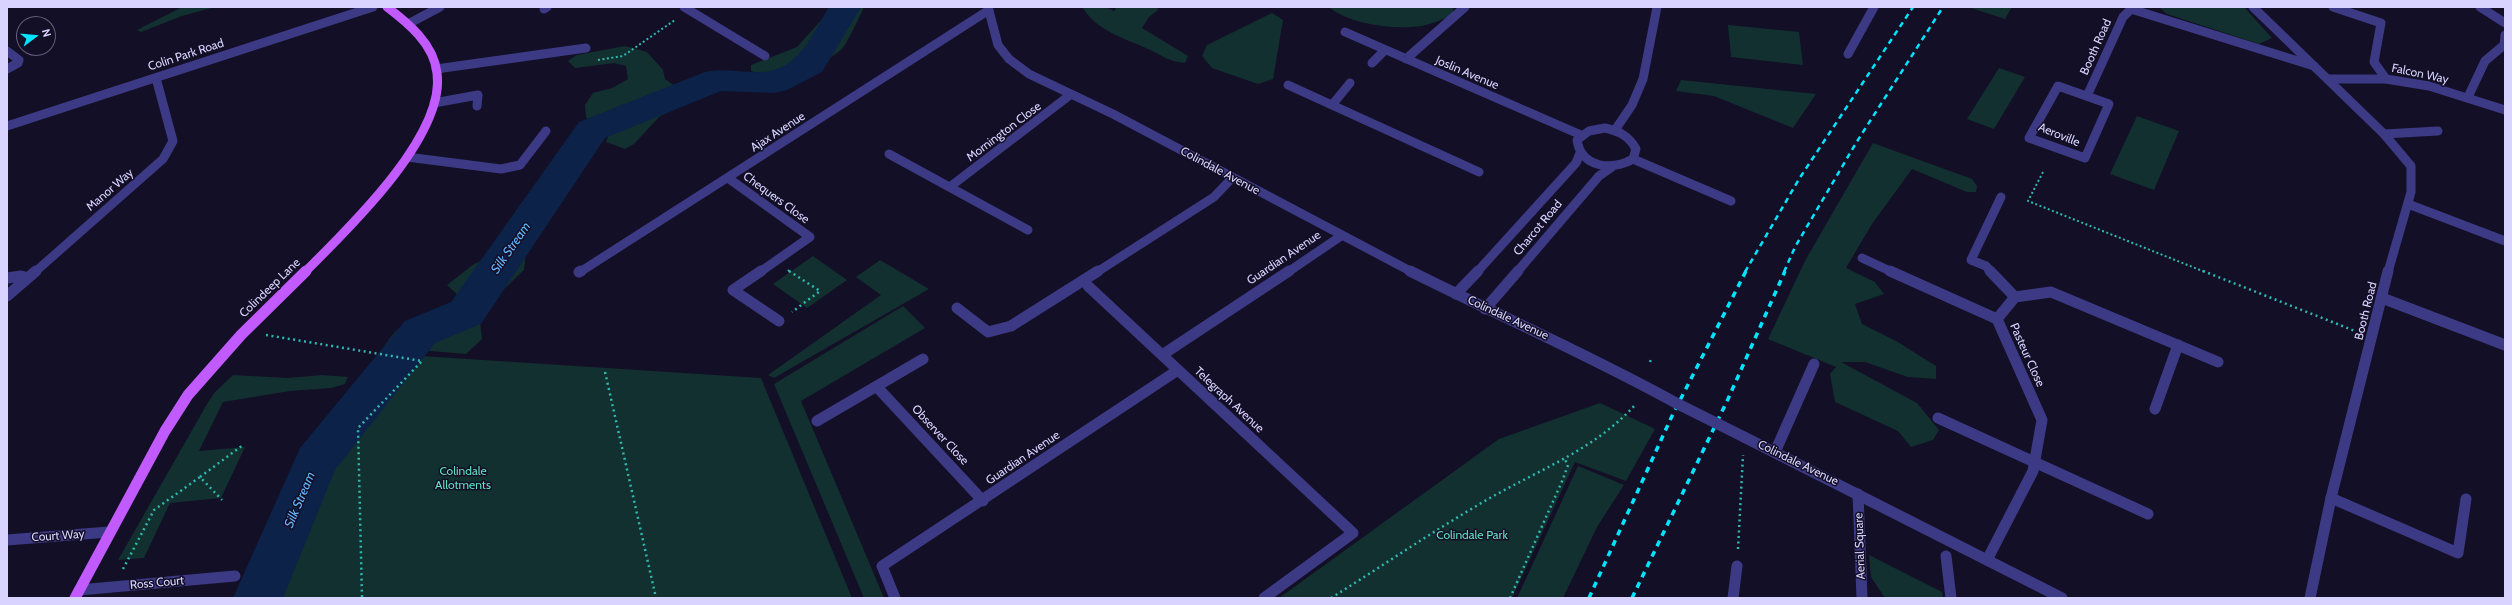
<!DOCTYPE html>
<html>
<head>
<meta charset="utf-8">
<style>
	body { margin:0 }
	#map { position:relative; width:2512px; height:605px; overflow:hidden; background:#130f26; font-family:Cabin,sans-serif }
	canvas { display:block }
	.frame { position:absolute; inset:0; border:8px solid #d9d4ff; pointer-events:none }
	.north { position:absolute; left:16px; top:16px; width:40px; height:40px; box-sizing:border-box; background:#130f26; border:1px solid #625e7d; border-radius:50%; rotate:74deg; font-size:11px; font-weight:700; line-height:16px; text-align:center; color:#d9d4ff }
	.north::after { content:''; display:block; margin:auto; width:14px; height:18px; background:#00e5ff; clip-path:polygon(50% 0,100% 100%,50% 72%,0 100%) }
</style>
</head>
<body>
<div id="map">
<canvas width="2512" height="605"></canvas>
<div class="frame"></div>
<div class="north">N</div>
</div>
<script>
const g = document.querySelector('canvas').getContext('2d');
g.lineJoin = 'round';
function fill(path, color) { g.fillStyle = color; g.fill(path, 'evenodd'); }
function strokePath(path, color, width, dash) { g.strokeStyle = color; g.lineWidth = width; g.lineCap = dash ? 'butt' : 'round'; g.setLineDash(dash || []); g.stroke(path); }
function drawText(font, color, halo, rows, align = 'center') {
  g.font = font + ' Cabin,sans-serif'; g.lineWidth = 3; g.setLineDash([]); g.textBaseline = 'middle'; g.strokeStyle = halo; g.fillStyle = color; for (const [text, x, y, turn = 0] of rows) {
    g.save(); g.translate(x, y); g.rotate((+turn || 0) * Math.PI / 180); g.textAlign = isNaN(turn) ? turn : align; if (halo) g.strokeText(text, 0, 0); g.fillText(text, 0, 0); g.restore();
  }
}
fill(new Path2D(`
	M182,7h33l-33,9 -41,16 -4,-2z
	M833,7h31c-2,5 -18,38 -21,41 -24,21 -61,34 -92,23v-6l46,-18z
	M1082,7h23l9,4 3,-4h40l1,3 -9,7 -7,11 46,28 -3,7c-18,-2 -21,-7 -37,-14 -24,-11 -51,-18 -66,-42z
	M1328,7h126l-2,9c-10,3 -20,8 -30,10 -30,4 -69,-1 -94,-19z
	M1968,7h44l-7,12z
	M2159,7h85l28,31 -13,6 -92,-30z
	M1272,13l11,7 -10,59 -15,5 -46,-16 -10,-12 5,-11z
	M1728,25l71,7 4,33 -72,-8z
	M625,46l22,6 16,18 2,9 24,17 2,5 -32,16 -25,27 -9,5 -19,-7 3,-8 -20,13 -63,105 -2,18 -45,43 3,26 -16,15 -82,-7c22,-35 31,-22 65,-33l10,-18 -12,-11 27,-21 13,-6 33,-53 28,-15 43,-67 -5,-6 -1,-12 8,-12 19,-5 16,-9 -2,-13 -12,-3 -39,5 -7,-7 9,-6z
	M1999,68l26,9 -31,52 -27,-10z
	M1681,80l135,14 -23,34 -79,-32 -38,-5z
	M2137,116l42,15 -25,59 -44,-16z
	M1873,143l99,36 5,7 -1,6h-9l-55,-23 -40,55 -26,44 29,14 9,12 -29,10 7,20 34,17 40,25v13l-28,-2 -43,-15h-24l76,41 22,27 -6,10 -22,7 -13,-16 -63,-29 -5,-28 6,-7 -68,-28 38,-80z
	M813,256l34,24 -40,28 -34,-24z
	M880,260l49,29 -155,89 -6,-3 113,-80 -25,-18z
	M903,306l22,22 -124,73 83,197h-20l-90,-214z
	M406,355l355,23 91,220h-585l58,-136z
	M382,369l7,5 -68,88 -59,136h-14l23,-54 23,-76 18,-23 30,-34 23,-39z
	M233,375l55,3 34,-3 26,2 -3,7 -14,4 -41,3 -67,11 -24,49 46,-4 -24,51 -51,5 -26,55 -26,2 89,-156 8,-12z
	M1600,403l55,26 -29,52 -51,-19 -63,136h-233l220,-159z
	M1578,466l46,19 -27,42 -34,71h-46z
	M1869,555l73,37 1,6h-58l-14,-21z`), '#12302f');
fill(new Path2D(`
	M829,7h32l-39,65 -35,18 -12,3 -54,-2 -116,47 -124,186 -46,19 -100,127 -52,128h-50l67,-150 105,-127 46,-19 128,-180 126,-50c22,-5 45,3 65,-1 31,-6 44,-40 59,-64z`), '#0c2248');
strokePath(new Path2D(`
	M598,60l25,-4 52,-36
	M2043,172l-15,29 177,71
	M788,270l2,2`), '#2fb8b0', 2, [2, 2.5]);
strokePath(new Path2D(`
	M789,271l31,20 -28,21
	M2203,271l152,60
	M266,335l156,26 -64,67 4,170
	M1650,362l1,-3
	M605,372l51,226
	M200,477l43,-32
	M1738,549l5,-94
	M123,569l31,-59 46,-33 22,23
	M1331,598c53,-33 105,-69 159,-100 51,-29 105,-49 145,-93
	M1510,598l53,-119 5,-14 -4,-7`), '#2fb8b0', 2.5, [2, 3.5]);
strokePath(new Path2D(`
	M2333,7l48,16 -7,39 12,17
	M544,9l3,-2
	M408,24l32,-17
	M1372,63l13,-13
	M436,69l150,-21
	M1288,85l191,87
	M434,103l44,-8 -1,11
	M1332,105l18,-22
	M2384,134l54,-3
	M889,154l139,76
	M407,157l94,12 19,-4 26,-34
	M1633,159l98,42
	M951,186l119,-91
	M2408,204l97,37
	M1862,258l30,14
	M1097,272l117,-75 18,-19
	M1991,272l-5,-6 -15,-6 30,-63`), '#3d3a85', 9);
strokePath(new Path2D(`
	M1890,271l107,48
	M1990,271l25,26
	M2382,298l123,47
	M957,308l31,24 23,-6 87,-55
	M2155,409l23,-64
	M1938,418l210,96
	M817,421l106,-62
	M1775,452l39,-88
	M2331,498l127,55 8,-54
	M79,590l156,-14`), '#3d3a85', 11);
strokePath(new Path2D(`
	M1858,494l4,104
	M1946,556l5,42`), '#3d3a85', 11);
strokePath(new Path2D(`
	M684,7l81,49
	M2480,7l25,16
	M2131,9l183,57
	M1345,32l236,103
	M7,51l12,9 -1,3 -11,6
	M1848,54l26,-47
	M1406,59l59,-52
	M2328,79h58l43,7 76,24
	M2058,86l51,18 -24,54 -56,-20z
	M2087,96l36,-79 10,-10
	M2468,97l17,-36 19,-16 1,-10
	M7,126l366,-119
	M1605,128c14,3 24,8 31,21l-3,10c-21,12 -52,9 -56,-19l12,-9z
	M1615,130l17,-25 11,-26 14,-72
	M728,178l82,59 -50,35
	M35,272l128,-113 10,-18 -17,-63
	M580,272l409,-262
	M1288,272l53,-36
	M1477,272l99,-109 4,-10
	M1517,272l82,-96 13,-9`), '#3d3a85', 9);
strokePath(new Path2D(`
	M761,271l-28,19 46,31
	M579,272l2,-1
	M7,278l14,-2 7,2
	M1088,286l265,247 -89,65
	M1456,294l22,-23
	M7,296l29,-25
	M1485,309l33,-38
	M1162,355l127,-84
	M877,387l106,114
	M7,540l102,-8
	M1987,560l46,-89 9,-51 -45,-101 18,-22 36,-5 167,70
	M895,598l-13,-32 296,-196
	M1733,598l4,-32`), '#3d3a85', 11);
strokePath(new Path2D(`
	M988,7l10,38 11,14 20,15 84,40 299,158
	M2253,7l131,127 27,32v26l-23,80`), '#3d3a85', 9);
strokePath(new Path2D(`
	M1410,271c88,44 179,84 266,132
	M1744,437l318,161
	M2310,598l21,-100 57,-227`), '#3d3a85', 11);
strokePath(new Path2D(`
	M305,272c42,-42 141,-136 132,-199 -3,-29 -29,-50 -50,-66`), '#c25bff', 9);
strokePath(new Path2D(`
	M75,598l90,-167 23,-36 53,-60 65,-64`), '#c25bff', 11);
strokePath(new Path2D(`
	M1745,272l54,-93 114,-172
	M1784,272l11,-25 61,-104 87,-136`), '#00e5ff', 2.5, [5.5, 4.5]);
strokePath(new Path2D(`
	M1589,598l83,-182 74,-145
	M1632,598l96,-199 57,-128`), '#00e5ff', 3.5, [6, 5.5]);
strokePath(new Path2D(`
	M1676,403l68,34`), '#3d3a85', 11);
drawText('12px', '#d9d4ff', '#130f26', [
	["Booth Road",2096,47,-66],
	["Colin Park Road",186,55,-18],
	["Joslin Avenue",1467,73,23],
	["Falcon Way",2420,74,12],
	["Ajax Avenue",778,132,-33],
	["Mornington Close",1004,132,-37],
	["Aeroville",2059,135,22],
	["Colindale Avenue",1220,171,28],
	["Manor Way",110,190,-41],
	["Chequers Close",776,198,36],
	["Charcot Road",1538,228,-50],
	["Guardian Avenue",1284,258,-34],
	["Colindeep Lane",270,288,-44],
	["Booth Road",2366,311,-76],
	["Colindale Avenue",1508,318,25],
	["Pasteur Close",2027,355,66],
	["Telegraph Avenue",1229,400,43],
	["Observer Close",940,435,47],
	["Guardian Avenue",1023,458,-34],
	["Colindale Avenue",1798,463,26],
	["Court Way",58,536,-4],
	["Aerial Square",1860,546,-92],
	["Ross Court",157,583,-5]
]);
drawText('12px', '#5fe0c0', '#130f26', [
	["Colindale",463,471],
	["Allotments",463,485],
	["Colindale Park",1472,535]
]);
drawText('italic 13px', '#62b6ff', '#130f26', [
	["Silk Stream",511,248,-55],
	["Silk Stream",300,500,-67]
]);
</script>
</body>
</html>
